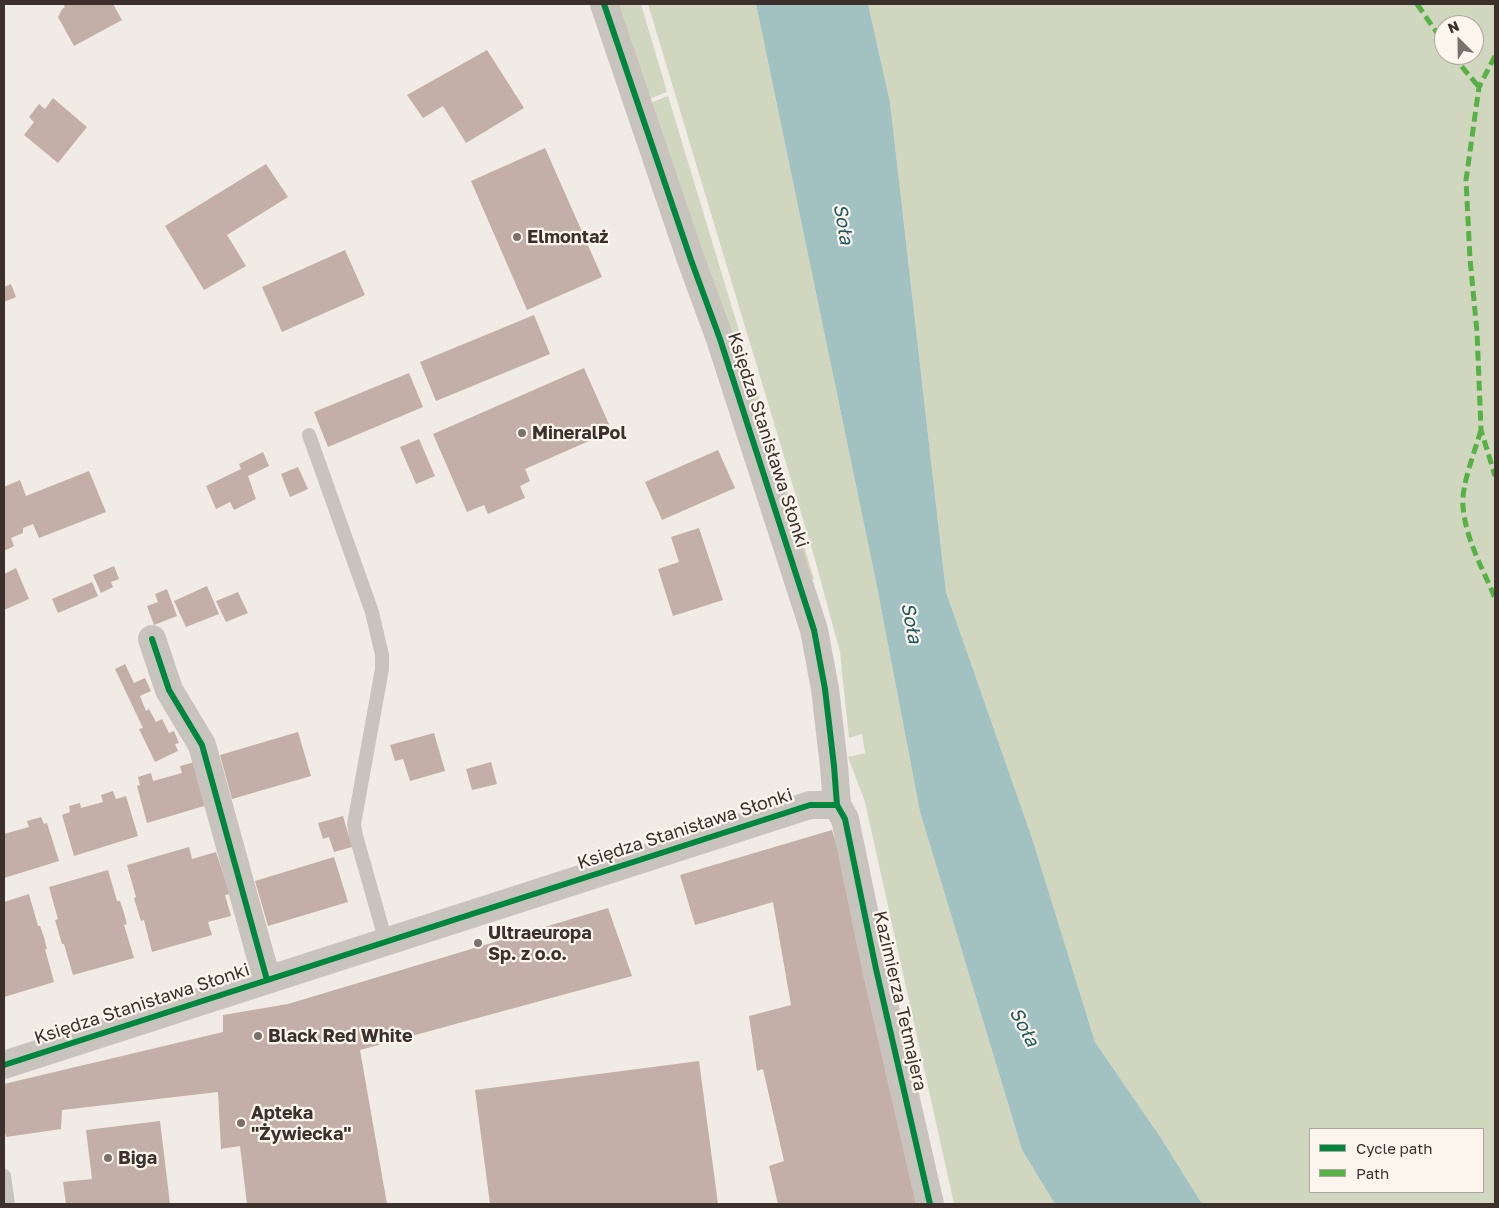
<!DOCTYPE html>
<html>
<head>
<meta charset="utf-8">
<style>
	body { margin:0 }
	#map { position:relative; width:1499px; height:1208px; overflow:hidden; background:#f0ebe5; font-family:"Golos Text",sans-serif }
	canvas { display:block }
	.frame { position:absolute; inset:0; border:5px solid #3b302b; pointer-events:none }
	.legend { position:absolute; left:1309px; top:1128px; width:175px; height:65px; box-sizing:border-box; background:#fbf5ee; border:1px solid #aea6a0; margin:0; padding:6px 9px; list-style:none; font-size:15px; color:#3b302b }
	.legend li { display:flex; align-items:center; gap:10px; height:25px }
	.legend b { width:25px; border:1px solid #aea6a0 }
	.north { position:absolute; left:1434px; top:15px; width:50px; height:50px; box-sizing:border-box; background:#fbf5ee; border:1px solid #aea6a0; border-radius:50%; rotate:337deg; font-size:14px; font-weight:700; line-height:20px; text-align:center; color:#3b302b }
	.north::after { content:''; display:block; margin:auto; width:18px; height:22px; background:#7a716c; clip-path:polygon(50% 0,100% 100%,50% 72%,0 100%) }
</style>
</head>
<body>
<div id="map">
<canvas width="1499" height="1208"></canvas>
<div class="frame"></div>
<ul class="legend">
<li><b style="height:6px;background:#00873e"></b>Cycle path</li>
<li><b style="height:6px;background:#57b246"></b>Path</li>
</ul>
<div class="north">N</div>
</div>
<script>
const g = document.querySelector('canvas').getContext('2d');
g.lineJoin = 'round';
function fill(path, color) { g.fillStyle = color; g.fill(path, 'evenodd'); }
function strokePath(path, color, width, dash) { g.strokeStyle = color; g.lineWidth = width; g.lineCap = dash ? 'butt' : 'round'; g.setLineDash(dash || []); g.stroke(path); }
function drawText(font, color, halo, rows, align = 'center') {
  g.font = font + ' "Golos Text",sans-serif'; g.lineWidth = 4.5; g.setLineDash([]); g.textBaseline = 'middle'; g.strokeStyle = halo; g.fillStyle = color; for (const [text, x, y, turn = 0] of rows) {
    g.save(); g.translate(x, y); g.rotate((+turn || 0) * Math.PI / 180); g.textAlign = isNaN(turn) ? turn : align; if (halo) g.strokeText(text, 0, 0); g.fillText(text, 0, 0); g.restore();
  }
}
fill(new Path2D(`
	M612,4h29l26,88 -23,9z
	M648,4h108l120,578 44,230 102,338 33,54h-101l-89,-402 -17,-45 17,-4 -3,-19 -13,4 -9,-86 -26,-96z
	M868,4h627v1200h-293l-41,-66 -66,-96 -62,-201 -87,-249 -56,-490zM1444,25h30v30h-30zM1310,1129h173v63h-173z
	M668,96l89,294 -12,4 -100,-289z
	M758,394l56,185 -8,2 -59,-183z`), '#d1d6bf');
fill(new Path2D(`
	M756,4h112l22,98 56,490 87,249 62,201 66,96 41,66h-147l-33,-54 -102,-338 -44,-230z`), '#a1c2c1');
fill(new Path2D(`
	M63,4h50l9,16 -48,26 -16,-29 4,-8 3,-2z
	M487,50l37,58 -58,35 -23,-37 -20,12 -16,-23z
	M53,98l34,29 -29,36 -34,-28 10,-13 -5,-5 10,-13 6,5z
	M545,148l57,129 -75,33 -56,-129z
	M266,164l22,33 -61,38 19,31 -42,24 -39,-64z
	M345,250l20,45 -83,37 -20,-45z
	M11,284l5,13 -12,5v-15z
	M534,315l16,39 -114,47 -16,-39z
	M584,368l28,63 -87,38 5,12 -10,5 5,12 -37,16 -4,-9 -17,7 -34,-78z
	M409,373l14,34 -95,40 -14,-35z
	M419,439l16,37 -19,8 -16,-37z
	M718,450l17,38 -73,32 -17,-38z
	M263,452l6,14 -21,10 8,23 -22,11 -4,-8 -14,7 -10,-23 35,-17 -2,-5z
	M298,467l10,22 -18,8 -9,-23z
	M89,471l17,41 -67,26 -6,-14 -10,4v5l-12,5 3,8 -10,5v-64l16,-7 6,16z
	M699,528l24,72 -50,16 -15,-47 21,-7 -8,-25z
	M114,566l5,13 -8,3 2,5 -12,6 -8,-18z
	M16,568l13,31 -25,11v-36z
	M92,582l6,14 -40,17 -6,-14z
	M207,586l12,28 -33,13 -12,-26z
	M167,589l10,27 -23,9 -7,-19 11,-4 -3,-8z
	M238,592l10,21 -22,9 -10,-21z
	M125,664l9,19 11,-5 6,13 -11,5 6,15 3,-2 7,13 6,-3 7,14 5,-2 5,12 -4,1 3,7 -23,11 -16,-33 4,-1 -28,-59z
	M298,732l13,44 -79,23 -12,-44z
	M434,733l11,38 -35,10 -7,-22 -8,2 -5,-16z
	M195,762l16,42 -64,19 -10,-37 3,-1 -2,-8 13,-4 2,8 29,-8 -2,-7z
	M491,762l6,22 -25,6 -6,-21z
	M113,791l3,8 10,-3 12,40 -64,20 -12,-41 8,-3 -1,-6 11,-3 1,5 22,-6 -2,-7z
	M343,816l9,31 -18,5 -5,-15 -6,2 -5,-16z
	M41,817l3,7 3,-1 12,38 -55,17v-44l25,-7 -2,-6z
	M832,830l15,50 71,324h-140l-9,-38 15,-5 -21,-92 -6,2 -8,-55 42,-11 -18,-103 -78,23 -15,-50z
	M189,847l3,12 24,-7 14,42 -5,1 6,21 -23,6 4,13 -60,17 -8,-32 -3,1 -7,-23 2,-1 -9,-32z
	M334,857l14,45 -80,24 -13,-45z
	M108,870l9,31h3l4,12 3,11 -3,1 10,33 -61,17 -9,-31h-2l-7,-24 3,-1 -9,-32z
	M29,894l9,32h2l4,11 3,12h-2l9,33 -50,15v-95z
	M608,908l24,68 -272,74 27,154h-140l-7,-58 -19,3 -3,-57 -156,18 -1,19 -55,8 -2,-9v-44l219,-52v-17l65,-11z
	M699,1061l19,143h-228l-15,-114z
	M160,1121l10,83h-104l-3,-22 29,-3 -6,-49z`), '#c3afa7');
strokePath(new Path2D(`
	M309,435l63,177 10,43v14l-28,155 2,12 30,106
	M4,1176l4,28`), '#c9c3be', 14);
strokePath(new Path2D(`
	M604,4l87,256 29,79 94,291 11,59 9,77 3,39 8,14 31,150 54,235
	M152,639l17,51 33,55 65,235
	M4,1065l806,-260h27`), '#c9c3be', 28);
strokePath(new Path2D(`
	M1417,4l27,39
	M1452,55l27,32
	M1495,56l-16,31 -13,93 4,79 7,73 4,98 14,46
	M1481,430c-6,21 -20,56 -18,76 2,32 20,63 32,92`), '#57b246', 5, [10, 5]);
strokePath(new Path2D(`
	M604,4l87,256 29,79 94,291 11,59 9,77 3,39 8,14 31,150 54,235
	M152,639l17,51 33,55 65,235
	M4,1065l806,-260h27`), '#00873e', 6);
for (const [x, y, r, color] of [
	[517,237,5,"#7a716c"],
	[522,433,5,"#7a716c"],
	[478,943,5,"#7a716c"],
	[258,1036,5,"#7a716c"],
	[241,1123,5,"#7a716c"],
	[108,1158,5,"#7a716c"]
]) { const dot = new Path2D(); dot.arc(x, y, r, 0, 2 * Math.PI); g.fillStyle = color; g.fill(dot); strokePath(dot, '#fbf5ee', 2); }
drawText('bold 18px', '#3b302b', '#fbf5ee', [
	["Elmontaż",527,237],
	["MineralPol",532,433],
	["Ultraeuropa",488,933],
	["Sp. z o.o.",488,954],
	["Black Red White",268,1036],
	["Apteka",251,1113],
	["\"Żywiecka\"",251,1134],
	["Biga",118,1158]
], 'left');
drawText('18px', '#3b302b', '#fbf5ee', [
	["Księdza Stanisława Słonki",768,440,72],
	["Księdza Stanisława Słonki",685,829,-18],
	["Kazimierza Tetmajera",900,1001,77],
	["Księdza Stanisława Słonki",142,1004,-18]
]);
drawText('italic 19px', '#1f5a5e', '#fbf5ee', [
	["Soła",843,224,80],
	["Soła",911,623,79],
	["Soła",1024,1027,62]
]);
</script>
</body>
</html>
